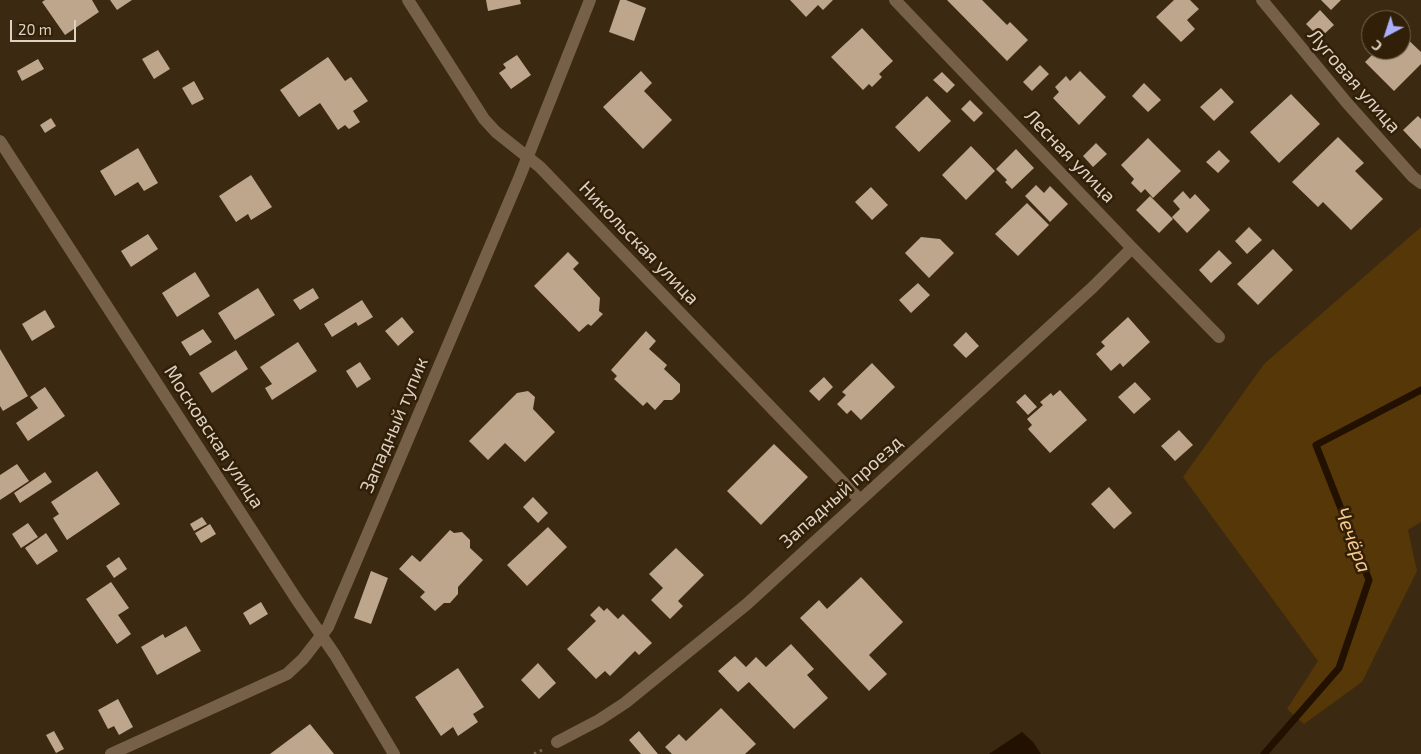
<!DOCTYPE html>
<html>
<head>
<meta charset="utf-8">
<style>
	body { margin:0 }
	#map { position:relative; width:1421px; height:754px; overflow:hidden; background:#3b2911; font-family:"Exo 2",sans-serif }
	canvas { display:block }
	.north { position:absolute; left:1361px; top:10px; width:50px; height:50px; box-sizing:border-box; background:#311f07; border:1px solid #766653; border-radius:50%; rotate:220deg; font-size:14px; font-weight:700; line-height:20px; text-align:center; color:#ddd1c4 }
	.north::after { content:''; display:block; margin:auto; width:18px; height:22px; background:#abaffb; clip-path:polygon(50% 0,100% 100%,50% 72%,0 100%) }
	.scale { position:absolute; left:10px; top:20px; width:66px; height:22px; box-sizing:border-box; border:2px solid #ddd1c4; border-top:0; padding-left:6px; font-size:15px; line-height:18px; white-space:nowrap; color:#ddd1c4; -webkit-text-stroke:4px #311f07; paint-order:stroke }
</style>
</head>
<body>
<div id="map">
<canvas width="1421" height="754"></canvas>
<div class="north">С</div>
<div class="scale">20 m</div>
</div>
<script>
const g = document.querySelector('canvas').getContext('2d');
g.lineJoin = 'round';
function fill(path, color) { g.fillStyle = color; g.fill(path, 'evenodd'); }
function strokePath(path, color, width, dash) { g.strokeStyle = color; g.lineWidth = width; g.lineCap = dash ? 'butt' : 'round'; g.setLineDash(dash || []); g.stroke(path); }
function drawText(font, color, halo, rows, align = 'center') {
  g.font = font + ' "Exo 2",sans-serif'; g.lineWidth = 5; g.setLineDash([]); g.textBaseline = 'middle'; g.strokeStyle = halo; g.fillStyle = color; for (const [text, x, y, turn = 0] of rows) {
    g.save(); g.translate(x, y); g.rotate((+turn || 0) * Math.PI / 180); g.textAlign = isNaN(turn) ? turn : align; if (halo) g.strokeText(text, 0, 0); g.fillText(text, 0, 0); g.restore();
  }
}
fill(new Path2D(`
	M1421,227v295l-13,8 9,41 -55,111 -58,42 -17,-15 31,-48 -135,-184 81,-113z`), '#563708');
fill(new Path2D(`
	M1022,732l11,10 8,12h-52z`), '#221000');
strokePath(new Path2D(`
	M1264,754l75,-86 30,-88 -53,-135 105,-55`), '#221000', 7);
fill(new Path2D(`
	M45,0h47l7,12 -34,23 -23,-33z
	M110,0h22l-15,10z
	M486,0h34l1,4 -33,7z
	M620,0h6l20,8 -12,33 -25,-9z
	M790,0h43l-10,10 -5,-5 -12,12z
	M947,0h35l25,25 3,-3 18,18 -21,21z
	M1174,0h16l9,9 -12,11 8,9 -14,13 -25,-25z
	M1321,0h20l-10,10z
	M1320,10l14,15 -14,13 -14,-14z
	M862,28l31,33 -14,13 3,3 -10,10 -3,-3 -6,6 -32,-33z
	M1401,33l20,19v12l-27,27 -29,-29 12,-12h24z
	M158,50l12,19 -16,10 -12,-20z
	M517,55l14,20 -20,14 -12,-16 7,-5 -3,-4z
	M328,57l17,24 6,-4 17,24 -15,10 7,11 -11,7 -4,-4 -7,5 -18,-27 -21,14 -19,-27z
	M38,59l6,10 -22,12 -5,-10z
	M1040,65l9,9 -17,17 -9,-9z
	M641,71l11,12 -8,8 28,29 -29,29 -40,-42z
	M1080,71l26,26 -27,28 -26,-27 6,-6 -4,-5 11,-11 4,5z
	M942,72l13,13 -8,8 -14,-13z
	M194,81l10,18 -12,6 -10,-17z
	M1144,83l17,17 -13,12 -16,-16z
	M1221,88l13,14 -20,19 -14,-14z
	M1291,94l29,30 -41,39 -29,-31z
	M927,96l24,25 -32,31 -24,-25z
	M970,100l13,13 -9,9 -13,-13z
	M1418,116l3,3v30l-18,-19z
	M51,118l5,8 -11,7 -5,-8z
	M1338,137l26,26 -9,8 28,28 -32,31 -28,-28 -5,5 -26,-25z
	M1148,138l33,33 -28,27 -8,-9 -4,4 -10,-10 3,-4 -13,-14z
	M1096,143l11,11 -14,13 -10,-11z
	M971,146l24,25 -29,29 -24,-25z
	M138,148l20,35 -14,8 -6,-9 -23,14 -15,-25z
	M1016,149l18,19 -22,21 -7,-7 2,-2 -11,-11z
	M1219,150l11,11 -12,12 -12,-11z
	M251,175l21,32 -21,13 -3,-6 -12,8 -17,-26z
	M1036,185l8,8 6,-7 18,18 -18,18 -25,-26z
	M871,187l17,18 -16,15 -17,-18z
	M1183,191l7,8 5,-5 15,16 -23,23 -15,-16 8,-8 -7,-8z
	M1150,196l23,23 -14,14 -23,-23z
	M1027,203l22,22 -31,31 -23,-22z
	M1249,227l13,13 -15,14 -12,-13z
	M148,234l10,15 -27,18 -10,-16z
	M921,237l19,2 14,14 -25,25 -24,-25z
	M1273,249l20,21 -35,35 -21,-21z
	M1219,250l13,13 -21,20 -12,-13z
	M568,252l11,11 -6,6 27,29 -1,13 4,3 -12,12 -3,-2 -9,8 -45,-46z
	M195,272l15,24 -33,21 -15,-24z
	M918,283l12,12 -19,18 -12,-13z
	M258,288l17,27 -40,25 -17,-27z
	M313,288l6,10 -19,12 -7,-10z
	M362,300l11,17 -15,9 -2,-4 -24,15 -8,-13z
	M45,310l10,17 -23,14 -10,-17z
	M402,317l12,15 -16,14 -13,-15z
	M1128,317l22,25 -27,25 -3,-4 -9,8 -15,-17 9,-8 -4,-4z
	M203,329l9,13 -22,14 -9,-14z
	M646,331l10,10 -7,8 18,16 -3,4 16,15v8l-8,8h-8l-9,10 -8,-8 -4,4 -29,-27 3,-3 -6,-6z
	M966,332l13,14 -13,12 -13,-13z
	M298,342l19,29 -45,29 -7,-12 7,-4 -12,-17z
	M0,349l28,47 -25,15 -3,-5z
	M236,350l12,19 -36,24 -13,-20z
	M360,362l11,17 -14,9 -11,-17z
	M872,363l23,24 -34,33 -10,-10 -4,4 -10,-10 9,-9 -4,-3z
	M824,377l9,10 -14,14 -10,-10z
	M1135,382l16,17 -17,15 -16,-17z
	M45,387l20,29 -37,25 -12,-18 22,-15 -8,-11z
	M1060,390l27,30 -37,33 -22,-24 4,-4 -5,-6 16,-14 -3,-3 11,-9 2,3z
	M528,391l7,6 -2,12 22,23 -30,30 -20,-19 -17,17 -19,-19 48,-48z
	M1025,394l12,13 -9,8 -12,-13z
	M1179,430l14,15 -18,16 -14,-15z
	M774,444l34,33 -47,48 -34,-34z
	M17,464l12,17 -29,19v-25z
	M97,471l23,33 -53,36 -14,-22 6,-4 -8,-12z
	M45,472l7,10 -32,21 -6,-10z
	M1109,487l23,26 -18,16 -23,-25z
	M533,497l15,16 -10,10 -15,-16z
	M202,517l5,7 -13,7 -4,-7z
	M28,523l10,14 -17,11 -9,-14z
	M210,524l6,10 -15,9 -6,-10z
	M548,527l19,20 -40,39 -20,-21z
	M450,530l4,3 8,-1 8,8v8l13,12 -25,27v7l-8,9h-6l-9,8 -15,-14 5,-5 -26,-23 13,-14 8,7z
	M46,533l12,18 -21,14 -12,-17z
	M676,548l28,27 -26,26 5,5 -13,13 -19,-19 12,-12 -14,-14z
	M119,557l8,12 -13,9 -8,-12z
	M371,571l17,7 -17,46 -17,-6z
	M861,577l42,45 -34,33 18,19 -18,17 -69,-73 19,-18 8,9z
	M111,582l18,26 -11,7 13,19 -14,10 -31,-45z
	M261,602l7,12 -18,11 -7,-12z
	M599,606l5,5 3,-3 11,11 5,-5 29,29 -13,12 -4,-4 -25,25 -5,-5 -9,8 -29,-30 29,-28 -6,-6z
	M186,626l15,25 -44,24 -16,-28 22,-13 2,4z
	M791,644l23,25 -7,6 21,23 -34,31 -45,-47 -11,10 -20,-21 17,-15 11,11 10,-10 10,10z
	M538,663l18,20 -17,16 -18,-19z
	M458,668l26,39 -11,7 5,8 -20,14 -5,-9 -12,9 -26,-39z
	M118,699l15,28 -14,8 -5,-9 -6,3 -10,-19z
	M721,708l35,36 -11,10h-73l-7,-7 14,-13 7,7z
	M310,724l24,30h-64z
	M54,731l10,18 -8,4 -10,-18z
	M639,731l19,23h-17l-12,-14z`), '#bda68c');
strokePath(new Path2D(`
	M534,754l8,-4`), '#746450', 3, [2.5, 4]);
strokePath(new Path2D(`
	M408,0l76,119 12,13 44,35 320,333
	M895,0l237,248 87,89
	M1262,0l85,103 66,74 8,6
	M0,141l297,459 38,55 59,99
	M557,742l42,-22 26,-17 122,-99 346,-317 39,-39
	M111,754l176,-80 16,-15 25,-32 192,-451 70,-176`), '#766148', 12);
drawText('19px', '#ddd1c4', '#311f07', [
	["Луговая улица",1354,81,49],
	["Лесная улица",1070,156,46],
	["Никольская улица",639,243,46],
	["Западный тупик",394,425,-67],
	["Московская улица",214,437,57],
	["Западный проезд",841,492,-42]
]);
drawText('italic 20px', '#f7c88e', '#311f07', [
	["Чечёра",1353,540,69]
]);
</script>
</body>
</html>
